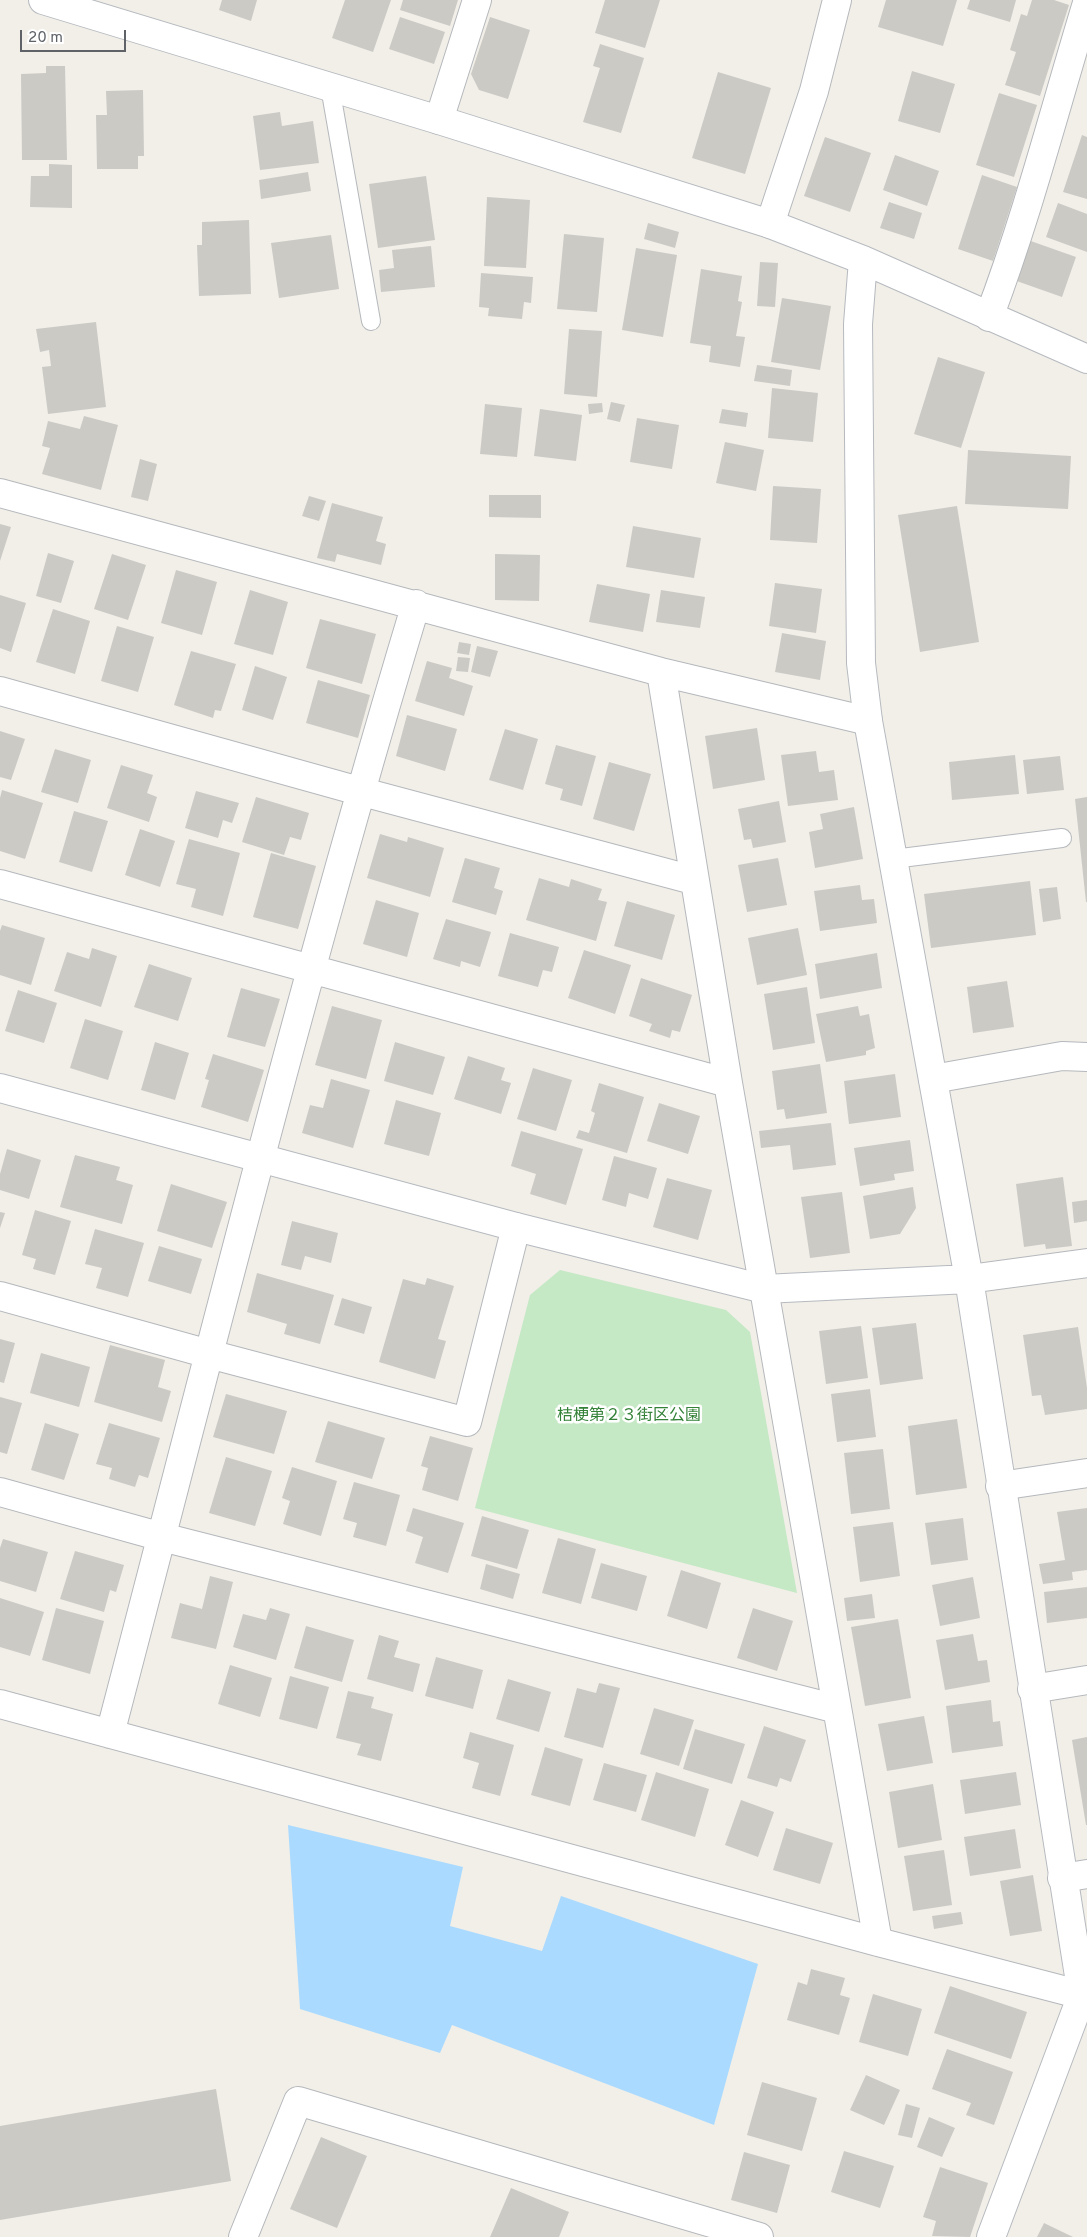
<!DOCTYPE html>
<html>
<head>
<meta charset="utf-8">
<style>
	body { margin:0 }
	#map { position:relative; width:1087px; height:2237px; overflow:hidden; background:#f1efe8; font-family:Overpass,sans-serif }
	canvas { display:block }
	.scale { position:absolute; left:20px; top:30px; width:106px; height:22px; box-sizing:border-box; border:2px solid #5f6368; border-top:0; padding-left:6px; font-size:15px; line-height:18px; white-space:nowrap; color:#5f6368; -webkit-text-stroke:4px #fff; paint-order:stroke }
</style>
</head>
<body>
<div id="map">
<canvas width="1087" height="2237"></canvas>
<div class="scale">20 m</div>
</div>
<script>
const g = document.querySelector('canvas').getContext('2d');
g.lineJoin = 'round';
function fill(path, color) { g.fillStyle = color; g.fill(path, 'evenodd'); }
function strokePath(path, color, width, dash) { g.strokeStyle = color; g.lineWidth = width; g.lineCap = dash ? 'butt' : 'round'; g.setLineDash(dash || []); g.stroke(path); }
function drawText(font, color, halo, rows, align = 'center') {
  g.font = font + ' Overpass,"Noto Sans JP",sans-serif'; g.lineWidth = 5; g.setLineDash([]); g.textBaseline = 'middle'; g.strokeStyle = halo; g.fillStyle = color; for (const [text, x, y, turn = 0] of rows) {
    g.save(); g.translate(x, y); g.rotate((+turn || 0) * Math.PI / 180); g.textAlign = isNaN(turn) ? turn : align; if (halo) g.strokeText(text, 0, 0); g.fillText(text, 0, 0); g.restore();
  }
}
fill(new Path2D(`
	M560,1270l166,40 24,22 47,261 -322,-85 55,-213z`), '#c5e8c5');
fill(new Path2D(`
	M288,1825l175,42 -13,59 92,25 19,-55 197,68 -44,161 -262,-100 -12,28 -140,-44z`), '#aadaff');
fill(new Path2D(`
	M222,0h35l-6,21 -32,-11z
	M345,0h46l-18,52 -41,-14z
	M403,0h55l-8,26 -50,-16z
	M605,0h55l-15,48 -50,-15z
	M886,0h71l-14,46 -65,-19z
	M970,0h46l-6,22 -43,-13z
	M1032,0h22l15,5 -29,91 -35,-11 11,-33 -6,-2 11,-36 6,2z
	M400,17l45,15 -11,32 -45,-15z
	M490,17l40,13 -22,69 -29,-9 -8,-16z
	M600,44l44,14 -23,75 -38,-11 17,-54 -7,-2z
	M46,66h19l2,94h-45l-1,-86 25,-1z
	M912,71l43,13 -15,49 -42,-12z
	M718,72l53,16 -26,86 -53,-16z
	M143,90l1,66h-6v13h-41l-1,-54h11l-1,-24z
	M999,93l38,12 -23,72 -38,-12z
	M280,112l2,14 31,-5 6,42 -59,7 -7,-54z
	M1082,135l5,2v62l-24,-7z
	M825,137l46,16 -21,59 -46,-16z
	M895,155l44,16 -12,35 -44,-16z
	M49,164l23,1v43l-42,-1 1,-31h18z
	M308,172l3,19 -50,8 -2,-19z
	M982,175l35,12 -24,74 -35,-12z
	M426,176l9,64 -57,8 -9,-64z
	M487,197l43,3 -4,68 -42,-2z
	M889,202l33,11 -8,26 -34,-11z
	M1058,203l29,11v38l-41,-15z
	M249,220l2,74 -52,2 -2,-51h5v-23z
	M648,223l31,9 -4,16 -31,-9z
	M564,234l40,4 -7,74 -40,-3z
	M331,235l8,54 -60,9 -8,-55z
	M1025,239l51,18 -14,40 -51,-18z
	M431,246l4,41 -54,5 -2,-22 15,-2 -2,-18z
	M636,248l41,7 -14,82 -41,-7z
	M760,262l18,1 -3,44 -18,-1z
	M701,269l41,7 -4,25 4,1 -6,34 9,1 -5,30 -31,-5 2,-16 -21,-3z
	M481,273l52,4 -2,26 -7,-1 -2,17 -34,-3 1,-8 -10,-1z
	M782,298l49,8 -11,64 -49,-8z
	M96,322l10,85 -58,7 -6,-47 9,-1 -2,-16 -9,2 -4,-23z
	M569,329l33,2 -5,66 -33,-3z
	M938,357l47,15 -24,76 -47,-14z
	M757,365l35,5 -2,16 -36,-5z
	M772,388l46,5 -5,49 -45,-4z
	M611,402l14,3 -5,17 -13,-3z
	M602,403l1,9 -14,2 -1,-10z
	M485,404l37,4 -5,49 -37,-3z
	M540,409l42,6 -6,46 -42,-5z
	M722,409l26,4 -2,14 -27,-4z
	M84,416l34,9 -17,65 -59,-16 8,-26 -8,-2 6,-25 32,8z
	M637,418l42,7 -7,44 -42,-7z
	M725,442l39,8 -8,41 -40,-8z
	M968,450l103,6 -3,53 -103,-5z
	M140,459l17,5 -9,37 -17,-4z
	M773,486l48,3 -4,54 -47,-3z
	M489,495h52v23l-52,-1z
	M309,496l17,5 -7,20 -17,-5z
	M332,503l51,14 -7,24 10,3 -5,21 -44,-11 -2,8 -18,-4z
	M957,506l22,136 -59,10 -22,-137z
	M0,524l11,3 -11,34z
	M633,526l68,12 -7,40 -68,-11z
	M48,553l26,8 -13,42 -25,-7z
	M112,554l34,11 -18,55 -34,-11z
	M495,554l45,1 -1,46 -44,-1z
	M176,570l41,12 -15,53 -41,-12z
	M775,583l47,6 -6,44 -47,-7z
	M597,584l53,10 -7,38 -54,-10z
	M250,590l38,12 -15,53 -39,-11z
	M661,590l44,7 -5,31 -44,-6z
	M0,595l26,8 -15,49 -11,-4z
	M53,609l37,12 -15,53 -39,-12z
	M320,619l56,15 -14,50 -56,-16z
	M117,626l37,11 -16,55 -37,-11z
	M782,633l44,8 -6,39 -45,-8z
	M459,642l12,2 -2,11 -12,-2z
	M477,646l21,5 -8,26 -19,-5z
	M191,651l45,13 -15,47 -6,-1 -2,8 -39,-13z
	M458,657l12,1 -2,14 -12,-1z
	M427,661l25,7 -3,10 24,8 -9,30 -49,-15z
	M255,666l32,11 -14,43 -31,-10z
	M318,680l52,15 -12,43 -52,-15z
	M407,715l50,14 -12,42 -49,-15z
	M757,728l8,52 -52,9 -8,-53z
	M505,729l33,10 -15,51 -34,-10z
	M0,731l25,8 -14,41 -11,-3z
	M556,745l40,11 -14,50 -22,-6 3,-11 -18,-5z
	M55,749l36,11 -13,43 -37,-11z
	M816,751l3,21 15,-2 4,30 -50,6 -7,-51z
	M1015,755l4,39 -67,6 -3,-38z
	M1060,756l4,34 -37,4 -4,-34z
	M609,762l42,12 -17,57 -41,-12z
	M121,765l32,10 -6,18 10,4 -8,25 -42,-14z
	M2,790l41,13 -18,56 -25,-8v-53z
	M196,791l43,12 -7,20 -9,-3 -5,18 -33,-10z
	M256,797l53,16 -8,27 -11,-3 -6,18 -42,-13z
	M1087,797v105h-1l-11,-103z
	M779,801l7,41 -33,6 -2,-9 -7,1 -6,-31z
	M854,807l9,52 -48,9 -6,-36 14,-3 -3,-15z
	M74,811l34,10 -16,51 -33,-10z
	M140,829l35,12 -15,46 -35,-12z
	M380,834l27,8 1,-5 36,11 -14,49 -63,-19z
	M189,839l51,14 -17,63 -32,-9 5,-18 -20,-5z
	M271,853l45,13 -18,63 -45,-12z
	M465,858l35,10 -6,20 9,3 -7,24 -44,-13z
	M778,858l9,47 -40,7 -9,-47z
	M539,878l30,9 2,-8 31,10 -4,11 9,2 -11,39 -70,-21z
	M1030,881l6,54 -105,13 -7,-54z
	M860,885l2,15 12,-1 3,24 -57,8 -6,-40z
	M1057,887l4,32 -18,3 -4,-33z
	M376,900l43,13 -12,44 -44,-13z
	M627,901l48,14 -13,45 -48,-14z
	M446,919l45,13 -11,35 -19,-6 -1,6 -27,-8z
	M2,925l43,13 -14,47 -31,-10v-44z
	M798,928l9,47 -50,10 -9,-47z
	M510,933l49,14 -7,25 -9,-2 -5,17 -40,-11z
	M92,948l25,8 -16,51 -47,-16 13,-39 22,7z
	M584,950l47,15 -16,49 -47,-16z
	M877,953l5,35 -62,11 -5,-35z
	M149,964l43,14 -14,43 -44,-14z
	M641,978l51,17 -12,37 -8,-2 -2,8 -21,-7 3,-7 -23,-8z
	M1007,981l7,46 -41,6 -6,-46z
	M807,987l8,56 -42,7 -9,-56z
	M241,988l39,11 -15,48 -38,-10z
	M18,990l39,13 -13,40 -39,-12z
	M332,1006l50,14 -16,59 -51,-14z
	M858,1006l2,10 9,-2 6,34 -9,3v4l-40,7 -10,-48z
	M85,1019l38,12 -15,49 -38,-12z
	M155,1042l34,11 -14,47 -34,-10z
	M395,1042l50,15 -12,38 -49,-14z
	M213,1054l51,16 -16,52 -47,-15 8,-27 -4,-1z
	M468,1056l37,12 -4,12 10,3 -10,31 -47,-15z
	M820,1064l7,49 -41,6 -2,-10 -7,1 -5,-39z
	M533,1068l39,12 -16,51 -39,-12z
	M895,1074l6,43 -52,7 -5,-43z
	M331,1079l39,11 -17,58 -51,-15 8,-28 13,3z
	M599,1083l45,14 -17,56 -51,-15 3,-8 10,3 6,-20 -4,-2z
	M396,1100l45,13 -12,43 -45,-12z
	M659,1103l41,13 -12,38 -41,-13z
	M831,1123l5,42 -43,5 -3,-25 -29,3 -2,-17z
	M521,1131l62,18 -17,56 -36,-11 6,-20 -25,-8z
	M910,1140l4,31 -20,3 1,6 -35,6 -6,-38z
	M7,1149l34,11 -12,39 -29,-9v-16z
	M75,1155l45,12 -4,13 17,5 -11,39 -62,-17z
	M614,1156l43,12 -9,31 -19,-6 -3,14 -24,-7z
	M1063,1177l9,69 -26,3 -1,-5 -21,3 -8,-63z
	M667,1178l45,12 -14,50 -45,-13z
	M171,1184l56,18 -15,46 -55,-17z
	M913,1187l3,21 -16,26 -30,5 -7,-43z
	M842,1192l8,61 -40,5 -9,-61z
	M1087,1200v21l-13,2 -2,-21z
	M35,1210l36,11 -16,54 -22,-6 3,-10 -14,-4z
	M0,1212l5,1 -5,15z
	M292,1221l46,12 -7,30 -26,-7 -4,14 -20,-5z
	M95,1229l49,14 -16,54 -32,-9 6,-20 -17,-4z
	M159,1246l43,13 -11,35 -43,-13z
	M257,1273l77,22 -14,49 -36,-10 3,-10 -40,-12z
	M427,1278l27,8 -16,53 8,2 -11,38 -56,-17 24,-83 22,6z
	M342,1298l30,9 -8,27 -30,-9z
	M916,1323l7,56 -43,6 -8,-57z
	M861,1326l7,52 -42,6 -7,-53z
	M1078,1327l9,61v21l-42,6 -4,-20 -9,1 -9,-61z
	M0,1339l15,4 -11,40 -4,-1z
	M110,1345l55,15 -7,27 13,4 -9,31 -68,-20z
	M41,1353l49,14 -11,40 -49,-14z
	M870,1389l6,48 -39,5 -6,-48z
	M226,1394l61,17 -13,43 -61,-17z
	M0,1397l22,6 -15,51 -7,-2z
	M957,1419l10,69 -51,7 -8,-69z
	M328,1421l57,17 -13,41 -57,-17z
	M45,1423l34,11 -15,46 -33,-10z
	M109,1423l51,15 -12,40 -9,-3 -4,12 -26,-8 3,-11 -16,-4z
	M430,1436l43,12 -15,53 -36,-11 6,-22 -7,-2z
	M883,1449l7,60 -39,5 -7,-61z
	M226,1457l46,14 -17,55 -46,-13z
	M292,1467l45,14 -16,55 -38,-12 7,-23 -8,-3z
	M354,1482l46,13 -14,51 -33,-9 4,-14 -14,-4z
	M413,1508l51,15 -16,50 -33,-10 8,-26 -17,-6z
	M1087,1508v62l-15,2 1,8 -30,4 -4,-20 26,-4 -8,-48z
	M482,1516l47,14 -12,39 -46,-13z
	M963,1518l5,42 -37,5 -6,-42z
	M893,1522l7,54 -40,6 -7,-55z
	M558,1538l38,11 -15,55 -39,-11z
	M3,1539l45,13 -12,40 -36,-11v-33z
	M75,1551l49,14 -8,27 -6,-2 -6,22 -44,-13z
	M601,1563l46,13 -10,35 -46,-13z
	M486,1564l34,10 -7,25 -33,-10z
	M681,1570l40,13 -14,46 -40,-13z
	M210,1576l23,6 -17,67 -45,-11 9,-35 22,6z
	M973,1577l7,41 -40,8 -8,-41z
	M1087,1587v31l-40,5 -3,-31z
	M872,1594l3,24 -28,3 -3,-23z
	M0,1598l44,14 -14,44 -30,-9z
	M56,1608l48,13 -14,53 -48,-14z
	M270,1608l20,6 -14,46 -43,-13 10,-33 23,6z
	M753,1608l40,13 -16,50 -40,-13z
	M898,1619l13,79 -46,8 -14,-79z
	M306,1626l48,14 -12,42 -48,-14z
	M973,1634l5,27 9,-1 3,22 -45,8 -9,-50z
	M379,1635l20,6 -5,16 26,7 -7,28 -46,-13z
	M436,1657l47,13 -10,39 -48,-13z
	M230,1665l42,13 -12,39 -42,-13z
	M290,1676l39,11 -12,42 -38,-10z
	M508,1679l43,13 -12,40 -43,-13z
	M599,1683l21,5 -17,60 -39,-11 13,-49 19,5z
	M348,1691l26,6 -3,11 22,6 -12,47 -24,-6 4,-11 -25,-6z
	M991,1700l2,22 7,-1 3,25 -51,7 -6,-47z
	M654,1708l40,12 -15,46 -39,-12z
	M924,1716l9,47 -46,8 -9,-47z
	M764,1726l42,14 -15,42 -11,-4 -3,9 -30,-9z
	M695,1729l50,15 -13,40 -49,-15z
	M470,1732l44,13 -14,51 -28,-8 7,-25 -16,-5z
	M1087,1737v88h-1l-14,-85z
	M545,1747l38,12 -13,47 -39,-11z
	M604,1763l43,12 -11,37 -43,-12z
	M656,1772l53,17 -14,48 -54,-17z
	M1016,1772l5,33 -56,9 -5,-34z
	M933,1784l9,56 -44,8 -9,-56z
	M741,1800l33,12 -16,45 -33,-12z
	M786,1828l47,15 -13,41 -47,-14z
	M1015,1829l6,39 -51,8 -6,-39z
	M944,1850l8,55 -39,6 -9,-55z
	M1033,1875l9,56 -32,5 -10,-55z
	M961,1912l2,12 -29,5 -2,-13z
	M811,1969l34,9 -5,17 10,3 -11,37 -52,-15 11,-38 9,3z
	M950,1986l77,26 -16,47 -77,-26z
	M873,1994l49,15 -14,47 -49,-14z
	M947,2049l66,23 -19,53 -28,-10 5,-12 -39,-14z
	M866,2075l34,15 -16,35 -34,-15z
	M762,2082l55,16 -15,53 -55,-16z
	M216,2089l15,92 -231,39v-94z
	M906,2104l14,4 -8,30 -14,-3z
	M929,2117l26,11 -13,29 -25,-10z
	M321,2137l46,19 -30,72 -47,-19z
	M844,2151l50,15 -14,42 -49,-16z
	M744,2152l46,13 -13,48 -46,-13z
	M940,2167l48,16 -18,54 -38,-1 4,-15 -13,-4z
	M511,2188l58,24 -10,25h-69z
	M1044,2223l29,14h-36z`), '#cccac5');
const lane = new Path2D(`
	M330,87l41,234
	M893,859l169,-21`);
const street = new Path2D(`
	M439,120l38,-120
	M770,224l44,-133 23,-91
	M989,317c39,-103 66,-209 98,-314
	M0,493l661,179 207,49
	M661,672l67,411 150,859
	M0,691l359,100 334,89
	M0,884l728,199
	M933,1079l129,-23 25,1
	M969,1279l118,-16
	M0,1296l209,58 258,68 49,-195
	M1000,1486l87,-13
	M0,1492l162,45 675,172
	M1032,1689l55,-9
	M0,1704l878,238 204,53
	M110,1734c99,-377 193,-756 306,-1130
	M1062,1878l25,-4
	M243,2237l55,-136 461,136`);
const secondary = new Path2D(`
	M43,0l396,120 331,104 93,36 224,99
	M863,260l-5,64 3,339 7,58 101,558 113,716 -91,242
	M0,1088l516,139 248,62 205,-10`);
strokePath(lane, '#b5b8bc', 20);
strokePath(street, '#b5b8bc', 30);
strokePath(secondary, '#b6babf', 30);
strokePath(lane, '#fff', 18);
strokePath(street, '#fff', 28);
strokePath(secondary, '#fff', 28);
drawText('16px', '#348238', '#fff', [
	["桔梗第２３街区公園",629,1417]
]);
</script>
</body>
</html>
